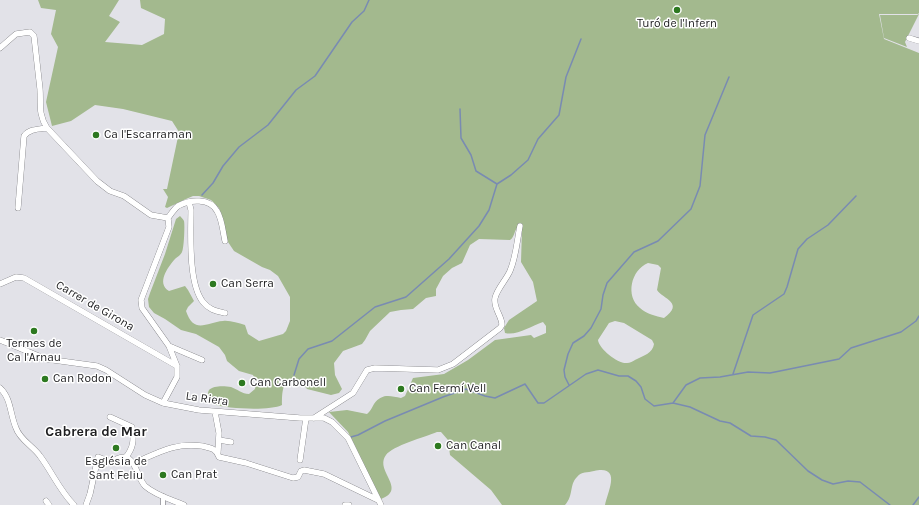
<!DOCTYPE html>
<html>
<head>
<meta charset="utf-8">
<style>
	body { margin:0 }
	canvas { display:block; background:#e2e2e8 }
</style>
</head>
<body>
<canvas width="919" height="505"></canvas>
<script>
const g = document.querySelector('canvas').getContext('2d');
g.lineJoin = 'round';
function fill(path, color) { g.fillStyle = color; g.fill(path, 'evenodd'); }
function strokePath(path, color, width, dash) { g.strokeStyle = color; g.lineWidth = width; g.lineCap = dash ? 'butt' : 'round'; g.setLineDash(dash || []); g.stroke(path); }
function drawText(font, color, halo, rows, align = 'center') {
  g.font = font + ' Karla,sans-serif'; g.lineWidth = 3; g.setLineDash([]); g.textBaseline = 'middle'; g.strokeStyle = halo; g.fillStyle = color; for (const [text, x, y, turn = 0] of rows) {
    g.save(); g.translate(x, y); g.rotate((+turn || 0) * Math.PI / 180); g.textAlign = isNaN(turn) ? turn : align; if (halo) g.strokeText(text, 0, 0); g.fillText(text, 0, 0); g.restore();
  }
}
fill(new Path2D(`
	M38,0h81l-10,16 11,6 -15,20 37,3 22,-11 1,-15 -24,-11 -1,-8h779v13l-1,1h-39l5,25 35,14v452h-314c3,-14 17,-40 -11,-34 -7,2 -12,0 -17,6 -8,8 -3,18 -12,28h-63l-11,-15 -41,-35 -2,-15 -7,-8h-4c-12,5 -45,14 -51,23 -12,16 22,34 -5,44l-33,-67 -19,-20 18,-2 20,4c4,-3 5,-7 7,-10 8,-11 16,-8 27,-6l4,-2 8,-18 31,-4 24,-14 27,-20 36,-5 3,3 12,-5v-7l-3,-4c-12,4 -26,14 -38,11l-1,-5 5,-8 28,-19 -4,-19 -12,-20 1,-33 -2,-5c-6,5 -5,13 -10,16l-31,-1 -9,6 -8,18 -10,5 -9,8 -7,13v7l-10,2 -13,11 -12,1 -11,2 -20,19 -5,9 -3,4 -19,7 -9,12 1,12 7,14 -3,4 -8,2 -24,-6 -7,-9c-18,-5 -18,12 -18,25 -12,6 -55,4 -69,-1 -3,-3 -7,-9 -4,-14 5,-5 16,-4 22,-3 6,2 11,7 18,7l6,-5 1,-7 -3,-7 -14,-4 -12,-10 -2,-6 -6,-8 -23,-13 -15,-4 -16,-11 -11,-6 -5,-6 -1,-8 2,-6 15,-39 11,-35 4,-3c1,1 3,3 4,5 1,4 0,28 -2,31 -1,3 -5,5 -7,7 -7,8 -19,24 -6,32l16,-5 3,4 6,11 -6,6 -2,4c8,24 21,11 37,10 6,-1 15,2 22,4l3,9 11,7 24,-7 3,-3 4,-10v-24l-12,-21 -8,-6 -8,-3 -28,-16 -8,-12 -7,-31 -8,-8 -12,-4h-6l-7,3 -19,9 -2,-1 3,-10 -5,-8h4l12,-57 -7,-11 -49,-12 -28,-4 -24,16 -19,5 -6,-24 12,-55 -7,-13 5,-24 -15,-2zM648,263l10,2 3,3 -4,22c6,9 28,13 7,28 -8,-2 -18,-4 -24,-10 -15,-12 -9,-38 8,-45zM615,321l9,2 28,17 2,4c-1,9 -11,12 -19,16 -2,1 -5,3 -8,3 -9,1 -28,-14 -29,-23l11,-17z
	M919,14l-14,28 2,5 -23,-9 -4,-23h37z`), '#a3b98e');
strokePath(new Path2D(`
	M460,109l1,29 10,17 5,16 21,13
	M202,195l11,-12 10,-17 16,-19 29,-22 28,-35 19,-14 37,-54 12,-11 5,-11
	M733,374l20,-59 31,-21 3,-7 11,-38 9,-10 21,-14 28,-29
	M294,375l5,-16 9,-10 24,-8 43,-34 31,-10 43,-38 30,-33 10,-16 8,-26 14,-9 17,-15 10,-21 21,-24 7,-38 15,-38
	M569,385l-4,-8 -1,-7 4,-16 5,-11 11,-7 7,-8 10,-19 2,-14 4,-12 27,-31 24,-11 33,-32 9,-23 5,-51 24,-58
	M673,403l13,-18 14,-7 20,-1 28,-5 22,1 69,-14 12,-11 50,-16 15,-11 3,-5
	M351,437l7,-2 27,-14 58,-24 23,-8 19,7 10,2 30,-14 13,19h6l42,-29 12,-4 21,6h9l8,5 5,6 4,12 9,7 19,-3 17,4 30,14 10,2 21,13 14,1 11,3 32,31 14,9 11,4 15,-3 12,1 30,23
	M913,505l6,-8`), '#798bb2', 1.5);
const pedestrian = new Path2D(`
	M163,496v9`);
const minor = new Path2D(`
	M909,38l10,3
	M0,48l16,-14 14,-2 4,4c2,17 4,35 6,53 1,15 -2,25 7,39l50,53 13,10 14,5 27,19 17,3
	M189,202l2,8c0,24 -3,73 12,92 6,8 14,9 22,11
	M18,208l6,-72c5,-7 15,-7 23,-8
	M168,218c3,-4 6,-9 10,-12 12,-7 32,-8 39,5 5,8 6,21 8,30
	M0,284l16,-7 8,1 153,88
	M0,340l46,19 51,7 9,4 39,25 18,8 36,7 101,8h24l8,4 16,16 33,67
	M169,346l33,14
	M0,388c11,10 10,26 16,40 4,12 17,18 24,28 12,16 20,35 34,49
	M163,403l14,-26v-11l-8,-20 -27,-38 -1,-8 28,-73 -1,-9
	M215,412l4,21 -1,19
	M110,417l22,10c2,12 2,21 -7,31
	M314,418l39,-25 14,-23 8,-2 63,2 15,-6 47,-36 2,-3c0,-9 -9,-17 -7,-27 2,-9 11,-18 15,-27 6,-14 7,-30 10,-45
	M219,440l12,2
	M300,460l6,-42
	M134,463c24,-10 41,-21 68,-17 8,2 14,2 17,11l27,6 47,15 5,-1 3,-6 3,-1 20,4 54,26
	M46,501l3,4
	M86,505l4,-11 8,-37 13,5c25,-16 23,12 34,24 10,9 27,14 39,19
	M345,505h4`);
strokePath(pedestrian, '#67676c', 5);
strokePath(minor, '#67676c', 6);
strokePath(pedestrian, '#fff', 4);
strokePath(minor, '#fff', 5.5);
for (const [x, y, r, color] of [
	[677,10,4,"#2d7920"],
	[96,135,4,"#2d7920"],
	[213,284,4,"#2d7920"],
	[34,331,4,"#2d7920"],
	[45,379,4,"#2d7920"],
	[242,383,4,"#2d7920"],
	[401,389,4,"#2d7920"],
	[438,446,4,"#2d7920"],
	[116,448,4,"#2d7920"],
	[163,475,4,"#2d7920"]
]) { const dot = new Path2D(); dot.arc(x, y, r, 0, 2 * Math.PI); g.fillStyle = color; g.fill(dot); strokePath(dot, '#fff', 1.5); }
drawText('12px', '#1e1e20', '#fff', [
	["Turó de l'Infern",677,24,"center"],
	["Ca l'Escarraman",104,135],
	["Can Serra",221,284],
	["Termes de",34,344,"center"],
	["Ca l'Arnau",34,358,"center"],
	["Can Rodon",53,379],
	["Can Carbonell",250,383],
	["Can Fermí Vell",409,389],
	["Can Canal",446,446],
	["Església de",116,462,"center"],
	["Sant Feliu",116,476,"center"],
	["Can Prat",171,475]
], 'left');
drawText('12px', '#1e1e20', '#fff', [
	["Carrer de Girona",95,306,30],
	["La Riera",207,399,8]
]);
drawText('bold 14px', '#1e1e20', '#fff', [
	["Cabrera de Mar",96,432]
]);
</script>
</body>
</html>
